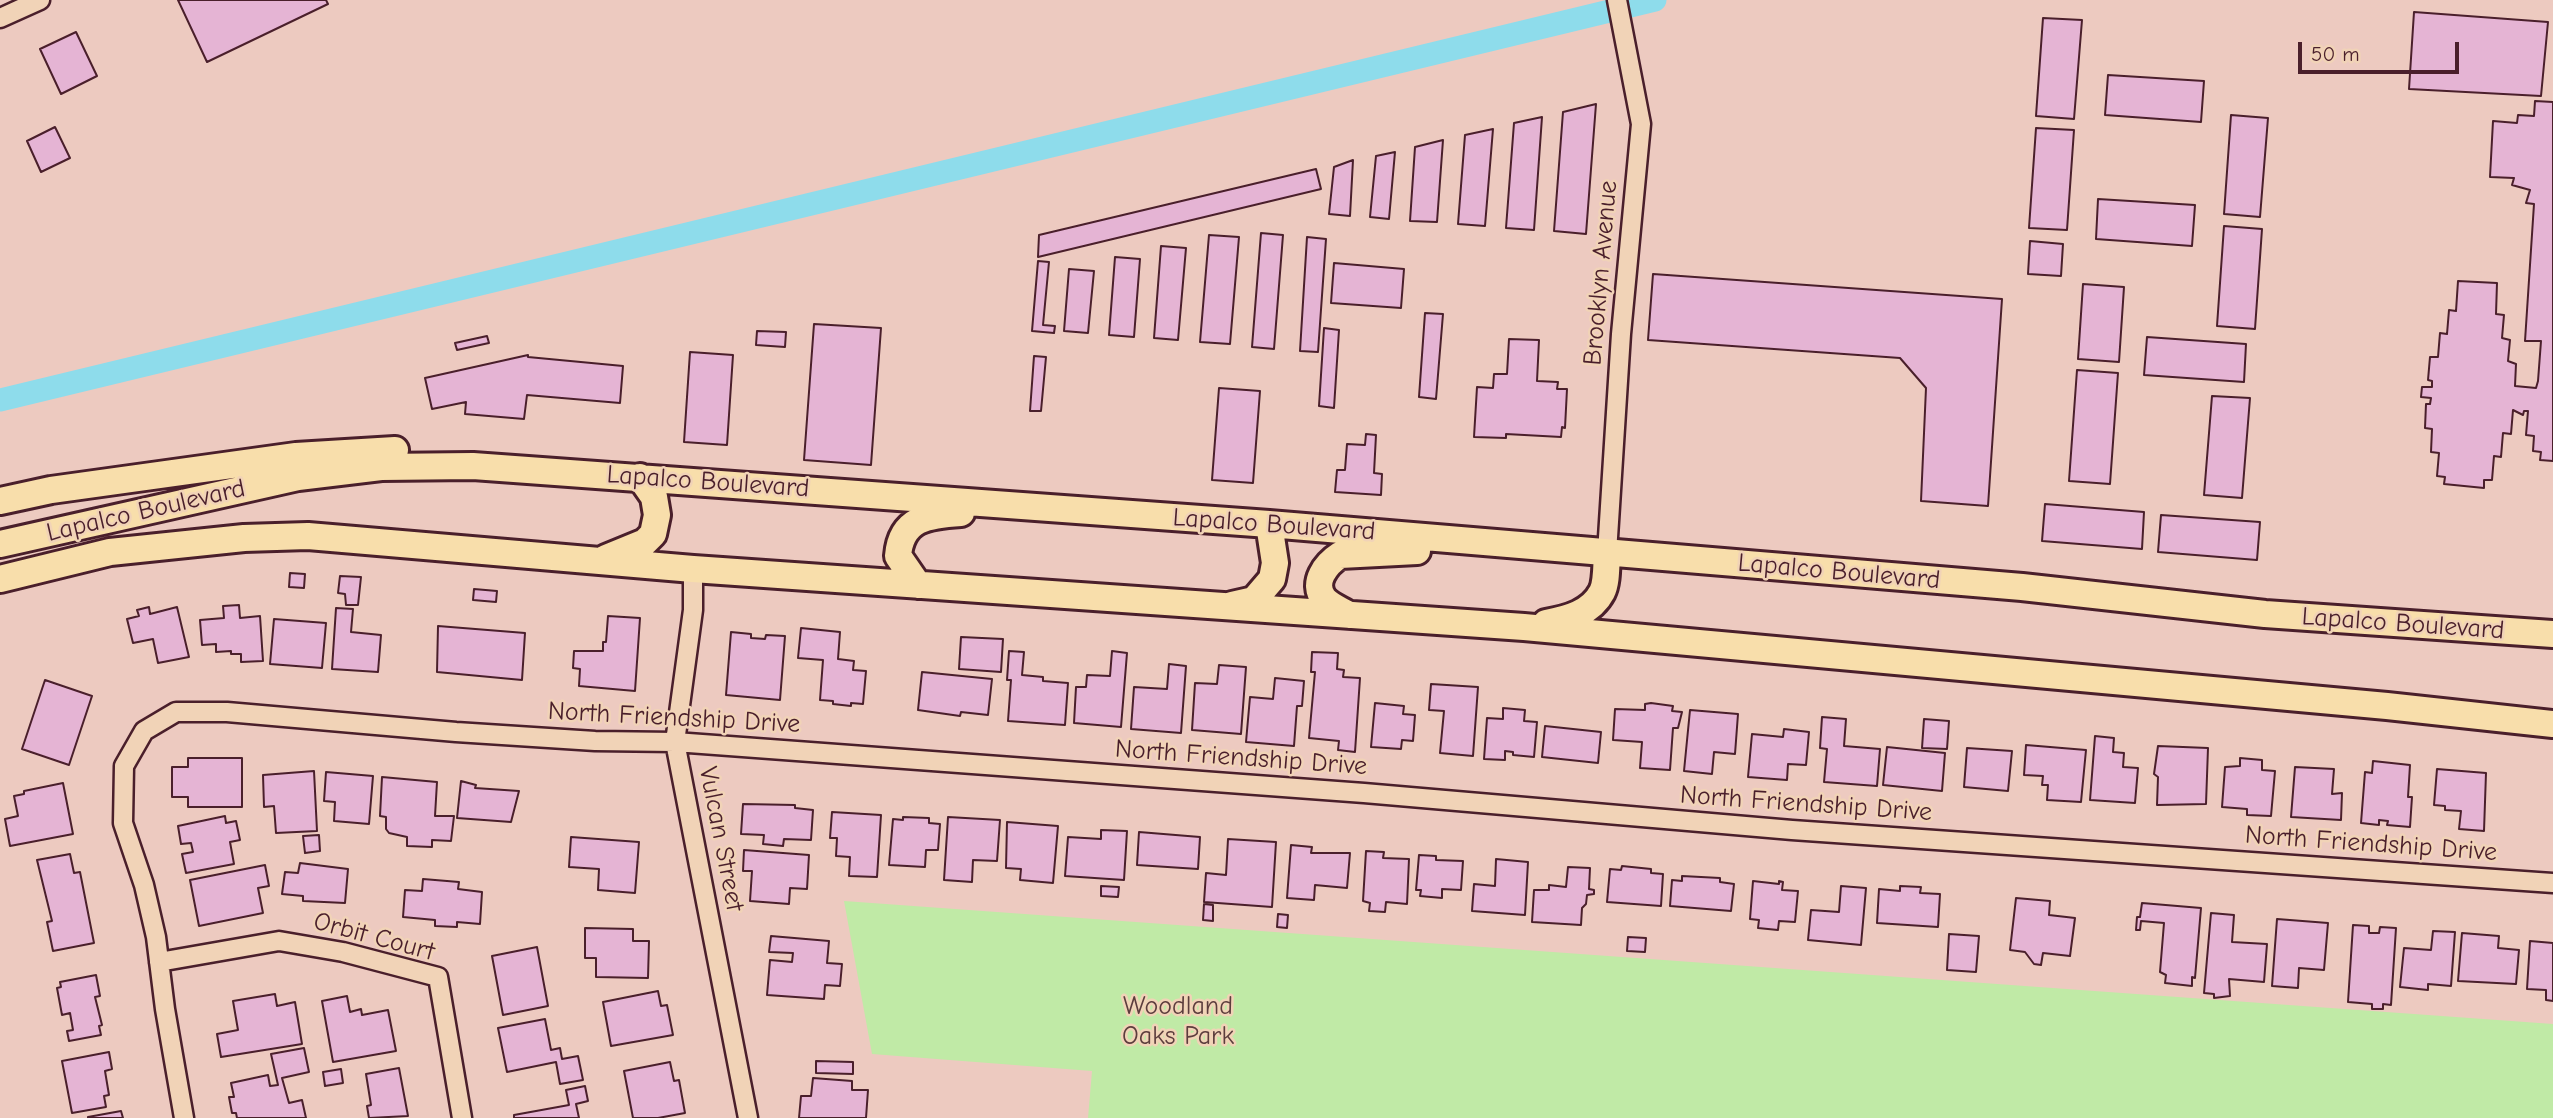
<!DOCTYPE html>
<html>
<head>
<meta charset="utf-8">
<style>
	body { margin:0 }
	#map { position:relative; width:2553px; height:1118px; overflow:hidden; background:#edcac0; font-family:"Comic Neue",sans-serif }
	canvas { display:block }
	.scale { position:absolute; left:2298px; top:42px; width:161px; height:32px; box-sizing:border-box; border:4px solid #4a1f2b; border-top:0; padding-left:9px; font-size:21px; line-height:24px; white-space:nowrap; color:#4a1f2b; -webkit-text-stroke:5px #f1d3b7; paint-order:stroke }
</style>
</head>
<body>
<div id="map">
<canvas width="2553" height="1118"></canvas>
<div class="scale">50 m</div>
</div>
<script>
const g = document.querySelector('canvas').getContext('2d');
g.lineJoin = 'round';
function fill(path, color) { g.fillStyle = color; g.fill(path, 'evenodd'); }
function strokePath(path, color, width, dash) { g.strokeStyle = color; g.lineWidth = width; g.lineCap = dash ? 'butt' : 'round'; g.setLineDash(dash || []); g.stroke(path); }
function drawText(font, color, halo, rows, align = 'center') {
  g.font = font + ' "Comic Neue",sans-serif'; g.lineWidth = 5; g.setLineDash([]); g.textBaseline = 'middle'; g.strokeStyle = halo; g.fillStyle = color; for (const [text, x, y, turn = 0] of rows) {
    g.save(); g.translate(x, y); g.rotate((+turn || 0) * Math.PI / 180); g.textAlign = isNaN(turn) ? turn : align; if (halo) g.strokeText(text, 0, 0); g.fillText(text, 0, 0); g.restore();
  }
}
fill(new Path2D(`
	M844,901l1709,123v94h-1465l4,-47 -220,-17z`), '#c0eaa6');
strokePath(new Path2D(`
	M0,400l1655,-400`), '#8edceb', 23);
const building = new Path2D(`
	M178,0h148l2,4 -121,58z
	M2414,12l134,10 -7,74 -132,-7z
	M2043,18l39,2 -8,99 -38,-3z
	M76,32l21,44 -36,18 -21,-45z
	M2108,75l96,6 -3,41 -96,-7z
	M2535,101l18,1v359l-13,-1 1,-8 -8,-1 1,-15 -8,-1 2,-24h-4l-1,4 -10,-5 -2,24 -8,-1 -2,24 -7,-1 -2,24h-8v8l-40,-4 1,-7 -8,-1 2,-23 -8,-1 1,-23 -7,-1 1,-24h4l1,-6 -10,-1 1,-10h10v-6l-4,-1 2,-23h8l2,-24 7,1 2,-24 7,1 2,-30 39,2 -1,31 8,1 -2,23 8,2 -2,21 8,3 -1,22 21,2 2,-7 3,-40h-16l9,-137 -8,-1 4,-13 -18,-5 2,-7 -24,-1 3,-56 24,2 1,-8 16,1z
	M1596,104l-10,130 -32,-3 9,-119z
	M2231,115l37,3 -8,99 -36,-3z
	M1542,117l-8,113 -28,-2 8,-105z
	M55,127l15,31 -29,14 -14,-31z
	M2036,128l38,2 -7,100 -38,-2z
	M1493,129l-8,97 -27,-2 7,-89z
	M1443,140l-6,82 -27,-1 5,-74z
	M1395,152l-6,67 -19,-2 6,-61z
	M1353,160l-3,56 -21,-2 5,-47z
	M1316,169l5,20 -283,68 1,-22z
	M2098,199l97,6 -3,41 -96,-7z
	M2224,226l38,3 -7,100 -38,-3z
	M1261,233l22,2 -9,114 -22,-2z
	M1209,235l30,2 -9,107 -30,-2z
	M1307,237l19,2 -8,113 -18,-1z
	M2030,241l33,3 -2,32 -33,-2z
	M1161,246l25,2 -8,92 -24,-2z
	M1115,257l25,2 -6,78 -25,-2z
	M1038,261l11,1 -6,63 12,1 -1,7 -22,-2z
	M1334,263l70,6 -3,39 -70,-5z
	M1069,269l25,2 -6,62 -24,-2z
	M1653,274l349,25 -14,207 -67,-5 5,-113 -26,-30 -252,-18z
	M2083,284l41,3 -5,75 -41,-3z
	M1425,313l18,1 -7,85 -17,-2z
	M814,324l67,4 -10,137 -67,-5z
	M1324,328l15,2 -5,78 -15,-2z
	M757,331l29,1 -1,15 -29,-2z
	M487,336l2,7 -32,7 -2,-7z
	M2147,337l99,7 -2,38 -100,-7z
	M1509,339l30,1 -2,41 21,1 -1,7h10l-2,39 -3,-1 -1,10 -55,-3v4l-32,-1 3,-50 16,1 1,-14h13z
	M690,352l43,3 -6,90 -43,-3z
	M528,355v2l95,9 -3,37 -93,-8 -3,24 -59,-5 1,-12 -34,7 -7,-31z
	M1034,356l12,1 -5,54h-11z
	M2077,370l41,3 -8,111 -41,-3z
	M1219,388l41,3 -7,92 -41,-3z
	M2212,396l38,2 -8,100 -38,-3z
	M1366,434l10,1 -2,38 8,1 -1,21 -46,-3 2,-22h8l2,-26 18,1z
	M2045,504l99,8 -2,37 -100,-8z
	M2161,515l99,7 -3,38 -99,-8z
	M290,573l15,1 -1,14 -15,-1z
	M340,576l21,1 -3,28h-12l-1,-11 -7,-1z
	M474,589l23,2 -1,11 -23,-2z
	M239,605l1,13 20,-2 3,45 -22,1v-8h-10v-3l-15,1v-8l-14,1 -2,-25 24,-2 -1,-12z
	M149,607l1,7 27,-7 12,50 -31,6 -5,-24 -20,4 -6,-24 12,-3 -2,-6z
	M336,608l17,1 -2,23 30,3 -3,37 -46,-3z
	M608,616l32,2 -5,73 -56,-5 1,-17 -7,-1 1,-17h29v-9h3z
	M274,619l52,4 -4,45 -52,-4z
	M438,626l87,7 -3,47 -85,-8z
	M801,628l39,4 -2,27 16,2 -1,9 13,1 -3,33 -12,-1v3l-18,-2v-3l-13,-1 3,-40 -25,-2z
	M731,632l20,2v4l14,1 1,-4 19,1 -5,64 -54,-5z
	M961,637l42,2 -2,33 -42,-3z
	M1009,651l15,1 -2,23 21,2v4l25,2 -3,42 -57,-4 3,-41h-4z
	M1112,651l15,2 -6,74 -47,-4 2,-36h10l1,-12 23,1z
	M1312,652l26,1 -1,16 7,1 -1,7 17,1 -5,74 -17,-2 1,-9 -30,-3 6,-66h-4z
	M1169,664l17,2 -5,67 -50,-4 3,-42 33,2z
	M1219,665l27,2 -5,67 -49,-4 3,-47 22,1z
	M922,672l70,7 -4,36 -27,-3 -1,4 -42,-6z
	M1275,678l29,3 -2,25h-5l-3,40 -48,-4 4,-45 23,2z
	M45,680l47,16 -23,69 -47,-16z
	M1431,684l47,3 -5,69 -33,-3 4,-42 -15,-1z
	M1375,703l29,3 -1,8 12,1 -2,26 -11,-1 -1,9 -30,-2z
	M1651,703l22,3 -1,5 10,1 -4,16h-5l-3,42 -30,-2 2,-26 -29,-2 2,-31 30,1v-6z
	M1503,708l22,2 -1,11 13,1 -3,35 -21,-2v-3l-8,-1v9l-21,-1 3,-41 16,1z
	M1690,710l48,4 -3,40 -21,-2 -2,22 -28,-3z
	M1822,717l24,2 -2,27 36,3 -3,37 -53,-4 3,-33 -7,-1z
	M1924,719l25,2 -2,28 -25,-1z
	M1545,726l56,6 -3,31 -56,-6z
	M1784,729l25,3 -3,33 -18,-1 -1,16 -39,-3 4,-43 31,3z
	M2095,736l19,2 -1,14 11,1 -1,14 15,1 -3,35 -45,-3z
	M2026,745l60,5 -5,52 -34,-2 1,-15h-6l1,-9 -19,-1z
	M2158,746l50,2 -2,56 -49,1 1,-28 -4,-3z
	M1887,747l58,6 -3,38 -59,-6z
	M1967,748l45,3 -4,40 -44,-4z
	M188,758h54v49h-54v-10h-16v-30h16z
	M2240,758l22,2v10l13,1 -4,45 -24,-1v-6l-25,-2 3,-40 15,-1z
	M2373,761l37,4 -2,32h4l-2,30 -23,-2 1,-4 -9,-1v5l-18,-2 4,-51 7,1z
	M2295,767l39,2 -2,25 10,-1 -1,27 -50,-3z
	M2437,769l49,4 -2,58 -25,-2 2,-18 -16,-1v-4l-11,-1z
	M314,771l3,60 -41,2 -2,-27 -10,1 -1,-32z
	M326,772l47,4 -4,48 -35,-3 1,-19 -11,-1z
	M382,777l55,5 -2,34h19l-3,25 -19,-1v7l-25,-1v-9l-18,-4 -3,-4v-12l-6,-1z
	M461,781l15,4 -1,3 44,3 -8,31 -54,-4z
	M63,783l10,51 -63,12 -5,-27 13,-3 -4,-20 10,-2v-3z
	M743,804l52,1v3l18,2 -2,30 -27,-1 -1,7 -20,-2 1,-9 -23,-1z
	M832,812l49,3 -4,62 -28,-1 1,-19 -14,-1 1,-18h-7z
	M225,816l1,7 10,-2 4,19 -10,2 4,22 -48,9 -4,-19 11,-2 -2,-9 -10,1 -3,-18z
	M903,817l26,1v5l11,1 -2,26h-12l-1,17 -36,-2 4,-46 10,1z
	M948,817l52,3 -3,41 -24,-1 -1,22 -28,-2z
	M1007,822l51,4 -5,57 -33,-3 1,-11 -15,-1z
	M1101,830l26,1 -3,49 -59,-4 3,-39 33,2z
	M1139,832l61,5 -2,32 -61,-4z
	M319,835l1,16 -15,2 -2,-17z
	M571,837l68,5 -4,51 -37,-3 1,-21 -30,-2z
	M1228,839l48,3 -4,65 -68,-5 2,-29 20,2z
	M1291,845l21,2 -1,6h39l-3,35 -32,-3 -1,15 -27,-2z
	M744,850l65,5 -2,34 -17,-1 -1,16 -39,-3 2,-30h-9z
	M1366,851l18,1 -1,6 26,1 -2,45 -21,-2 -1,10 -16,-1 1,-8 -7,-2z
	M70,854l4,19 6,-1 14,71 -41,8 -6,-29 5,-1 -15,-61z
	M1419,855l17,1v4l27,1 -2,29 -19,-1v9l-22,-2 1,-6h-5z
	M1496,859l32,3 -3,53 -53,-4 2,-27 21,2z
	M300,863l48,6 -3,34 -42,-2v-5l-21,-2 3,-22 13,1z
	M265,865l4,21 -11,2 5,25 -64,13 -9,-46z
	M1622,866l29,3v4l12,1 -2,32 -54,-4 3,-33 11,1z
	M1568,867l22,1 -1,21 5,1v4l-7,1 -1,9 -4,4 -1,17 -49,-3 2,-32h15v-5l17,2z
	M1682,876l38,2v4l14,2 -3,27 -61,-5 2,-26 10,1z
	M423,879l36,3 -1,7 24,3 -2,32 -23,-2v5l-22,-1v-6l-32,-3 2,-27 17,1z
	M1753,881l26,3v-3l4,1 -1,8 16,1 -3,31 -16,-1 -1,9 -20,-2 1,-8 -9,-1z
	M1101,886l18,1 -1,10 -17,-1z
	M1841,886l25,2 -5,57 -53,-5 3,-30 28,2z
	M1900,886l21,1 -1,6 20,1 -2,33 -61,-4 2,-34 21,2z
	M2016,898l34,3 -1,14 26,3 -5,38 -27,-3 -2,12 -7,-1 -9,-12 -15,-2z
	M2142,903l59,5 -6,70 -3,-1v9l-27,-3 1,-8 -6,-3 4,-49 -23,-2 -1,9h-4l1,-13h3z
	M1204,904l9,1v16l-10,-1z
	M2211,913l23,2 -2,27 35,2 -3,38 -35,-3 1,17 -16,2v-4l-10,-1z
	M1278,914l10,1 -1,13 -10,-1z
	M2277,919l51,4 -4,47 -25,-2 -1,20 -26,-2z
	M2353,925l16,1v7h10l1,-6 16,1 -5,77 -8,-1v5h-11v-5l-24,-2z
	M585,928l48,1v12h16l-1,37 -52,-1v-19h-11z
	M2433,931l22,1 -4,54 -23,-2v6l-28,-3 4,-39 27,2z
	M2462,933l37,3 -1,12 21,2 -3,34 -58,-3z
	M1949,934l30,2 -3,36 -29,-2z
	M771,936l58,5 -2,22 15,1 -2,22 -15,-1 -1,14 -57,-4 3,-35 22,2 1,-9 -24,-1z
	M1628,937l18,1 -1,14 -18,-1z
	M2530,941l23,2v58l-7,-1v-10l-19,-1z
	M537,947l11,59 -45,9 -11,-59z
	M96,975l4,21 -5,1 7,28 -3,1 2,9 -32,6 -2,-10 6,-1 -3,-17 -8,2 -5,-27 4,-1 -1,-5z
	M658,991l3,15 6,-1 6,30 -62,11 -8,-44z
	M275,994l2,12 18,-4 7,42 -81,13 -4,-23 21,-4 -5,-29z
	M347,996l3,16 11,-3 1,6 26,-5 8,41 -63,11 -11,-61z
	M545,1019l6,31 9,-2 2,11 16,-3 5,24 -23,4 -4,-22 -49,10 -9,-44z
	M304,1048l5,24 -27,6 7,25 13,-3 4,18h-69l-1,-5h-4l-3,-16h5l-3,-14 37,-8 2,11 8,-1 -7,-31z
	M109,1052l3,17 -7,2 4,24 -5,1 2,11 -34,6 -10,-52z
	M816,1061l37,1v12l-37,-1z
	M670,1062l4,19 5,-1 6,33 -27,5h-25l-9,-47z
	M399,1068l9,48 -39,2 -2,-12 4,-1 -5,-31z
	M341,1069l2,14 -18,3 -2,-14z
	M813,1078l39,3v9h16l-2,28h-67l2,-22h10z
	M585,1086l3,15 -12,3 3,14h-65v-3l55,-10 -3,-15z
	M121,1111l2,7h-35v-1z`);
fill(building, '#e5b4d4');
strokePath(building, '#4a1f2b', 2);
const street = new Path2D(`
	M0,18l40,-18
	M1607,553l14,-219 20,-210 -24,-124
	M693,569v41l-18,132 73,376
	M159,962l120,-21 64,11 95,25 24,141
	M184,1118l-19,-109 -9,-72 -12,-52 -21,-62 1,-57 20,-35 32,-19h51l229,20 139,9 80,1 689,51 428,37 761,53`);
const primary = new Path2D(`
	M0,501l51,-11 245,-34 99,-6
	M0,544l298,-67 83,-10 92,-1 796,58 753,63 243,27 288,20
	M606,558l39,-16 8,-8 4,-19 -3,-18 -14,-20
	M0,579l110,-27 134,-14 64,-2 385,33 831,58 863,79 166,18
	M918,585l-20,-29c3,-38 30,-41 63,-43
	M1232,605l22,-5 18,-21 3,-16 -6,-39
	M1349,615c-8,-5 -19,-9 -25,-16 -13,-16 2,-35 16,-44l77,-4
	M1546,623c22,-4 45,-10 56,-31 5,-10 4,-27 5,-39`);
strokePath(street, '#4a1f2b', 23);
strokePath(primary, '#4a1f2b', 32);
strokePath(street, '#f1d3b7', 18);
strokePath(primary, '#f8deab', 26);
drawText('26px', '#4a1f2b', '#f1d3b7', [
	["Brooklyn Avenue",1601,273,-85],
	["Lapalco Boulevard",708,482,4],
	["Lapalco Boulevard",146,511,-13],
	["Lapalco Boulevard",1274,525,4],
	["Lapalco Boulevard",1839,572,5],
	["Lapalco Boulevard",2403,624,4],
	["North Friendship Drive",674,718,3],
	["North Friendship Drive",1241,758,4],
	["North Friendship Drive",1806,804,4],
	["Vulcan Street",721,839,79],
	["North Friendship Drive",2371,844,4],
	["Orbit Court",374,937,15]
]);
drawText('26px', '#5c3d3d', '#f1d3b7', [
	["Woodland",1178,1007],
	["Oaks Park",1178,1037]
]);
</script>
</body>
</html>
